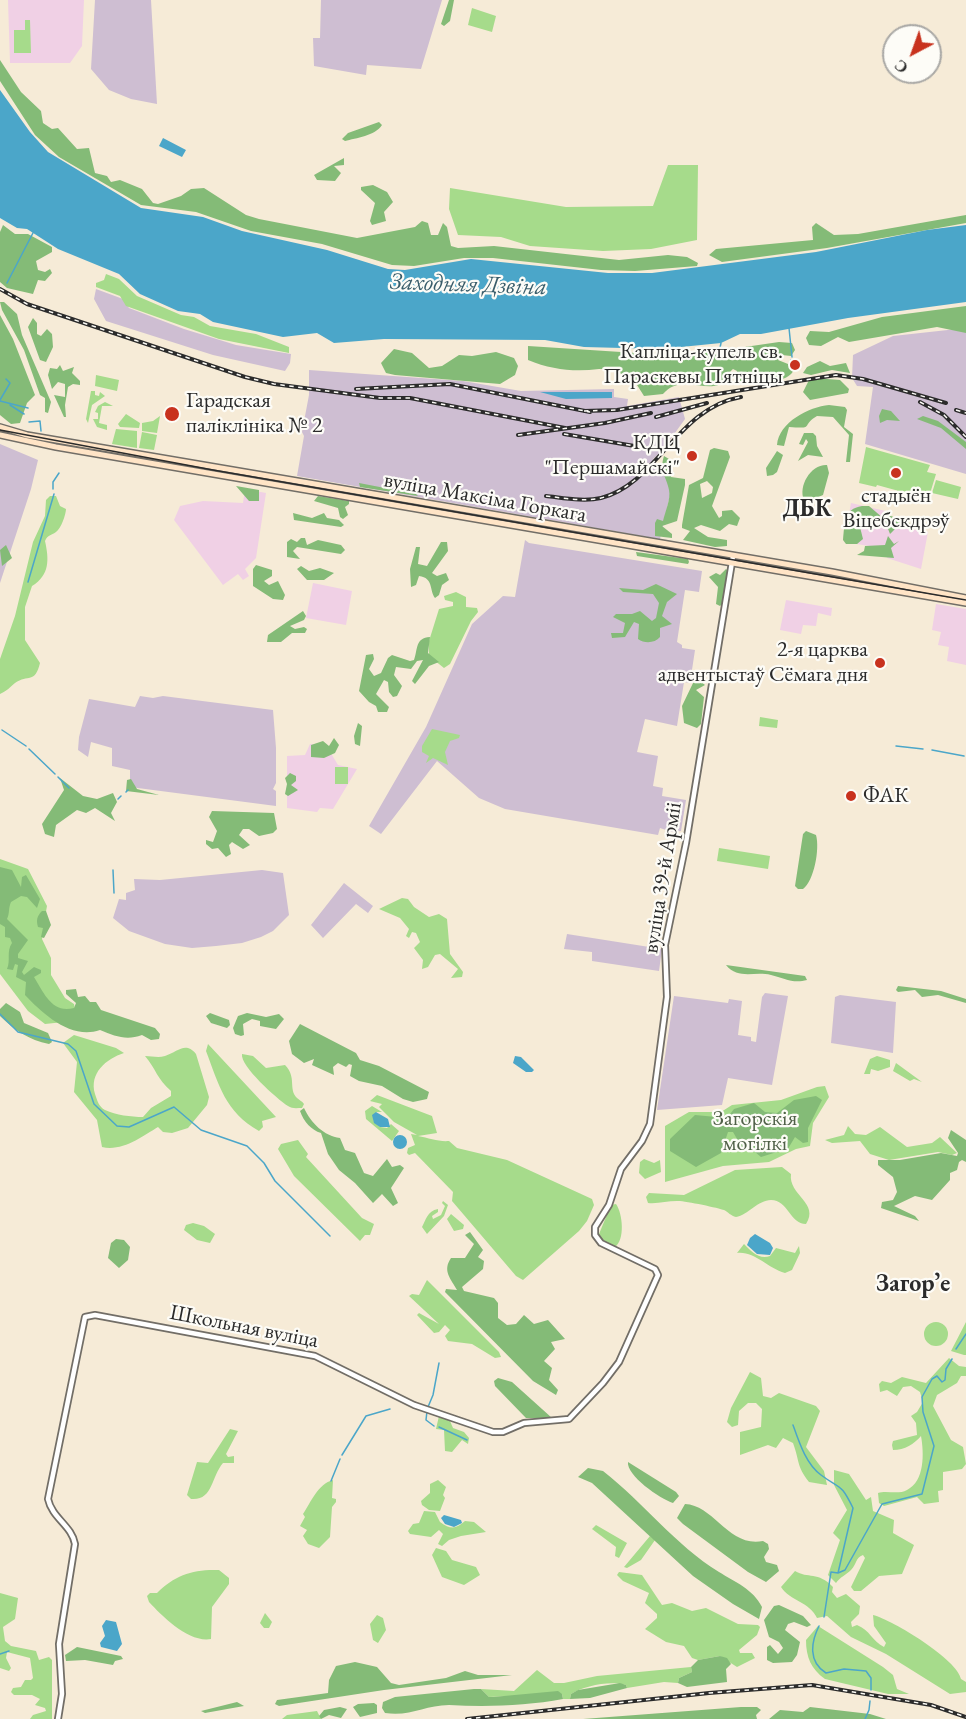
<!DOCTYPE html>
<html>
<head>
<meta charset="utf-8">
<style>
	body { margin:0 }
	#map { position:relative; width:966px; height:1719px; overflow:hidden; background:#f6ebd7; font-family:"EB Garamond",serif }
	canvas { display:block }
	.north { position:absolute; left:882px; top:24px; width:60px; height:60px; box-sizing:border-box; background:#fdfcf7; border:2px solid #a9a8a5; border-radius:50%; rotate:221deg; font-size:16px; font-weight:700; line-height:24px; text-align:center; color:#2b2b2b }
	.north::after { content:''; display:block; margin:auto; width:21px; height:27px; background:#c8321e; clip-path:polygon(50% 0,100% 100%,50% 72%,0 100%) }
</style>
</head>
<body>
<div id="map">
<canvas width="966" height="1719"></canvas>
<div class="north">С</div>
</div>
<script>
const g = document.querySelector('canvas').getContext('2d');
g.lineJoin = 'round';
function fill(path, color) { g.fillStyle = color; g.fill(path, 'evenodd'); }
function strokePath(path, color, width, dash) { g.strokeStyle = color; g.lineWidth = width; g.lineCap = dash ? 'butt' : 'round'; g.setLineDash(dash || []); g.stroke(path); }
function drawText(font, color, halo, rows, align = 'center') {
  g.font = font + ' "EB Garamond",serif'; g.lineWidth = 4.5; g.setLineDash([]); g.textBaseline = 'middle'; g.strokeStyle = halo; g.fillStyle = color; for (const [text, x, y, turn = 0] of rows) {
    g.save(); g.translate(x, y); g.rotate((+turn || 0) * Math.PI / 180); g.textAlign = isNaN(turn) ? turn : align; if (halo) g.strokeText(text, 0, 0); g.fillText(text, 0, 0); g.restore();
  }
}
fill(new Path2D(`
	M8,0h76l-2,46 -12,17h-60z
	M245,489l21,4 -10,65 -11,11 4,7 -6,4 -5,-6 -15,11 -49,-65 6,-14 23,-5 40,2z
	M851,503l39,9 4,14 34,6 -7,37 -34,-11 1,-9 -44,-7z
	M313,583l39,8 -6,34 -40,-7z
	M786,600l46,8 -1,8 -13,-3 -2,13 -13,-1 -2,9 -21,-4z
	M936,604l30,5v56l-19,-4 2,-14 -11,-2 3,-13 -9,-2z
	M310,744l16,1 12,20 19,4 -24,40 -13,-1 -3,4 -30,-4v-52l18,-1z`), '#f0d0e5');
fill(new Path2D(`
	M95,0h56l6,104 -26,-5 -22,-9 -18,-21z
	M321,0h121l-21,69 -54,-4 -1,10 -52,-9 -1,-28h7z
	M96,289l27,10 6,9 55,21 52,16 55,9 -1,9 -5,8 -72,-16 -107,-34 -12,-22z
	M966,328v146l-101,-30 8,-57 -16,-1 -5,-8 1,-23 40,-19z
	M309,370l154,11 58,10 93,-2v8l14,2 -1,7 52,-9 6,22 -23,32 -9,8 20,23 -13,57 -363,-63 7,-40 -2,-4 7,-37z
	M0,444l38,16 -7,29 -31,94z
	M525,540l4,3 173,28 -3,21 -14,-2 -8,52 5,3v3l13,2 -5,33 -6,-1 -7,44 -32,-7 -8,33 21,4 -5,30 10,2 -1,8 24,4 -5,31 -9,1 -12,-4 -2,7 -153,-26 -26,-11 -42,-37 -56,73 -12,-8 57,-99 46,-103 31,-28 12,1z
	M140,696l13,2 10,-2 110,14 3,38v35l-3,6 3,2v15l-146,-19v-17l-18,-4v-18l-21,-6 -3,15 -10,-7 1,-13 10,-38 46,8z
	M262,870l21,3 6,42 -16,16 -12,6 -19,6 -26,3 -24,2 -27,-4 -36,-13 -16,-13 6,-19 7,1v-7l9,-3 -1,-11 26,1z
	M344,883l29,23 -5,7 -12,-9 -33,34 -12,-13z
	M567,934l95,15 -3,22 -67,-10v-9l-28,-3z
	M765,993l23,3 -16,89 -44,-7 -6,27 -65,5 17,-114 54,7 1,-4 13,2 -4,34 13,2v4l5,1 6,-45z
	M840,995l56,7 -3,51 -62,-10 4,-46z`), '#cebed2');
fill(new Path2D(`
	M472,8l24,8 -4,16 -24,-7z
	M25,20h5l1,33h-17v-23h11z
	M668,165h30l-1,75 -46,9 -48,2 -73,-5 -29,-9 -43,-2 -9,-26 1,-21 116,19 87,-1z
	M106,274l13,5 18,17 44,19 13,2 16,9 46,8 33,13v6l-70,-14 -93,-33 -6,-10 -24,-9v-4l8,-3z
	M96,375l23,5 -2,11 -22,-5z
	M91,391h4v4l4,1 1,-4 5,4 -13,9 -4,18 -2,-4z
	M105,402l8,4h-11l-3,17 8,2v5l-10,-3 -4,-8h5v-6l-3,-1 3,-6z
	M126,414l14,9 -1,5 -19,-1 -2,-3z
	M160,416l-3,17 -15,-2v-8l11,-2z
	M116,429l21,2v17l-25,-4z
	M142,432l15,3 -3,15 -15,-2z
	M866,447l64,18 -3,7 9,2 -8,26 -22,-4v-3l-29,-8 -1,2 -17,-4z
	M936,480l25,7 -3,12 -26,-6z
	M50,496h6l4,10 6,3c0,5 -5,20 -10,23 -5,4 -8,2 -11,9 4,18 5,34 -13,45l-7,21v33l15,23c-5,21 -12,11 -25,20 -5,4 -8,8 -15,11v-35l15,-43 18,-74 12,-26 1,-16z
	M456,592l10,5v10l11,1 1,4 -7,9 -21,43 -6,4 -15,-12v-15l10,-32 14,-3v-4l-8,-2 -1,-4z
	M760,717l18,3 -1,8 -18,-2z
	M432,729l28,6 -1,3 -9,3 -5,11 3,13 -15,-7 -7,5 3,-7 -7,-4v-6z
	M335,767h13v17h-13z
	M719,848l51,8 -2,13 -51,-8z
	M0,859l28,10 19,37c-3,14 0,19 -5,33l9,19v17l14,23 9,6 1,6 -11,12 -19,2 -17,-13 -28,-37z
	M402,898l6,1 6,8 15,10 10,-3 8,5 3,35 13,18 -1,5 -11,1 7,-9 -18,-15 -5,1 -7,12 -6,2 1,-9 -9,-12 6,-6 -4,-9 -4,-1 -3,6 -3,-2 3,-7 -9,-11 -21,-9z
	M74,1035l42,13 8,5c-18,6 -35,20 -29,41 2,6 4,13 10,16 11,5 26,7 38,7l8,-9 20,-12v-5c-14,-12 -15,-22 -26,-35 7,0 13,2 20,0 13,-4 20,-15 31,-2l13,43 -2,8 -19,23 -16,5 -9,-1 -5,-5c-15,9 -36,25 -56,20l-5,-27 -23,-28 3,-30 -14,-19z
	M208,1044l68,73 -14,4 1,6 -4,4c-34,-19 -40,-46 -53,-80z
	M242,1054l11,2 13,12 19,-3c12,12 3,24 12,33 2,2 5,3 7,6l-2,4c-5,0 -10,1 -14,-2 -11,-7 -48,-40 -46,-52z
	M877,1056l13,4v7l-12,4 -7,-2 -1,5h-6l6,-15z
	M896,1063l26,19 -8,-3 -4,2 -17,-10z
	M825,1086l4,11 -16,26 -3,23 -14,3 -27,13 -46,4 -58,16v-56l24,-14h32l11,-7 49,-5 36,-13z
	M377,1095l55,21 5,17 -19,3c11,2 21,6 31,5l8,7 50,12 85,39 2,6 -7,16 -8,10 -56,49 -7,-4 -64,-75 1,-9 -38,-39 -6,2 -2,-2 1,-5 7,-3 -4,-11 6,1 -23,-13 -15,-15 3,-3 -12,-3z
	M372,1106l10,6h-6l4,15 7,1 4,-4 8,7 -7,10 -26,-22 -1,-8z
	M848,1126l7,8 11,1 14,-8 27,20 25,-4 8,-6 17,16 -5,2 -14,-3 -49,8 -19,-6 -10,-13 -28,2 -7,-3 19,-5z
	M298,1140l10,14 -2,3 56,61 12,6 -4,11h-5l-5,6 -66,-65 -16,-27 3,-5z
	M644,1159l10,4 6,-3 1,12 -16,7 -6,-6 1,-11z
	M782,1167l9,7c-3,21 29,29 15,50 -16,0 -18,-24 -35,-24 -13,0 -23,15 -35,17 -5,-1 -8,-5 -12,-7 -5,-2 -42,-10 -47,-9 -10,0 -19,3 -29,2l-2,-6 3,-4 35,2 51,-25z
	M443,1201l5,4 -4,11 -17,18 -5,-7c4,-7 5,-16 16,-18v3l-6,4 1,3 8,-4 4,-9 -3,-3z
	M616,1204c7,10 9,36 -1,43l-14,-7 -2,-6 12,-29z
	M451,1214l13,11 -1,4 -9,2 -7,-12z
	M193,1223l11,3 11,8 -5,9 -13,-3 -13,-10 2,-5z
	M744,1244c7,7 15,16 26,12l6,-8 19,5 4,-7 1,7 -8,17 -7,3c-18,-5 -30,-22 -48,-20z
	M427,1280l72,72 2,5 -6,1 -23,-14 -24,-3 -3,-5 5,-6 -5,-5 -6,7 -5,1 -17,-18 2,-2 20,11 -30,-28 3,-2 7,1z
	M966,1322v33h-2l-13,-4z
	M924 1334a12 12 0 1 1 24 0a12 12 0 1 1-24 0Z
	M949,1358l10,8 7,1v9h-5l-4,7 -20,12 -4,11 18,34 12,7 3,17 -4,5 -19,3v18l-5,1 1,11 -15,2 -7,-7 -33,9 -5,-3 -1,-10c9,-3 20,2 29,-3 18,-9 17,-37 14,-54 -7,8 -16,14 -28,14l-1,-5 1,-4 24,-6 -1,-12 -5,-7 6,-4 6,-10 -3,-10 -9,-6 -8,1 -6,9 -10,-6 -7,2 -1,-8 3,-3 9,2 11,-6 24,6z
	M750,1372l11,6 2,18 8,2 8,-5 37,13 4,5 -14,36 18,24 3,14 -18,-3c-13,-17 -9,-20 -16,-39l-10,-5 -7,10 -8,-3 -28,10v-23l21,-5 1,-18 -6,-6h-8l-9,8 -1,14 -6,2 -5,-5 4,-14z
	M439,1416l11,5 3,7 11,4 5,6 -1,6 -6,-4 -10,12 -7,-1 -1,-21 -8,-1z
	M230,1429l8,2 -12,23 2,3 6,-1v7h-11c-12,14 -10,38 -32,36l-4,-4 10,-33 11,1z
	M834,1470l15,4 17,26 5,-3 2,14 21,9 -1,13 21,12 -12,29 -23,2 -18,15h-7l-3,-4 14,-29 -2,-3c-8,3 -6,9 -12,15 -5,5 -11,7 -15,13l-8,-8 12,-35 -7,-7 14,-23 -13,-25z
	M333,1480l-1,18 4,1v3l-4,5 -2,30 -11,11 -11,-4 -5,-8 4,-6 -7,-4 5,-9 -2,-3c8,-12 15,-30 30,-34z
	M438,1480l8,7 -3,8 2,3 -5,13 -11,-1 -7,-5 -1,-4 9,-8v-9z
	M424,1511l11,1 5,10c11,8 16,7 25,-1l9,1 12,10 -25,4 -12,4 -7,6 -4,-2 5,-10 -4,-4 -8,7 -21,-3 -2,-3 5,-7 6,-1z
	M596,1525l31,18 -8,15 -4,-2 1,-9 -24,-18z
	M650,1536l5,4 -14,20 -14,8 -3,-1z
	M436,1548l10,3 6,9 24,7 4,8 -16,10 -22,-8 -10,-22z
	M219,1570l10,8v6l-17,23 -1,32c-22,4 -48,-22 -62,-37l-2,-6 3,-3h7c18,-18 36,-24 62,-23z
	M795,1571c13,8 23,0 38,16l-1,5 5,6 9,-4 14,12 -1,8 -8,8 1,5 5,-2c13,5 15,16 27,22l2,-4 -12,-17 -1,-11c20,5 85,45 88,64l5,3v10l-16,2 -64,-40 -35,-17 -24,-21 -10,2c-7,-16 -27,-17 -36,-31z
	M619,1572l23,3 20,30 10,-2 20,8 14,-3 32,16 20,1 2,2 -3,8 -18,15 1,3h12l3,5 -18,9 -17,-11 -22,4 -6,-2 -8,-12 -18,-4 -21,-13 12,-11v-4l-12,-11 4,-10 -26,-12 -6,-6z
	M0,1593l18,5 -3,21 -12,8 2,14 6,5 25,5 3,9 10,-3 3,3v59h-22l3,-4 13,-4 -1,-3 -10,-3 5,-6 -8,-4h-18l-3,-3 2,-4 8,-1 4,-7h6l2,-2 -3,-20 -23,-6 -1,6 5,10 -2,3 -9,-3z
	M265,1613l7,9 -3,6h-5l-4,-5z
	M377,1615l6,3 3,12 -8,13 -5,-3 -3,-16z
	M818,1626l65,41 10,8 4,14 12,5h-21l-63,-15c-14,-10 -19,-22 -19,-39z
	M691,1667l1,5 -13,6 -1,5 -14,-1 -37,6 -1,-3c-15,-5 -43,1 -55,9l-1,5h-7l-1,-5 -73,3 -8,-8 33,2 23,-21 17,13h10l33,-7z
	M317,1711l4,8h-39l5,-4z`), '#a6db8b');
fill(new Path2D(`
	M449,0h5l-4,21 -6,5 -3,-2z
	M0,60l21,32 20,19 2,12 9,6 6,-1 19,21 12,-1 6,25 12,3 4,6 9,-2 22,9 11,14 5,1 23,-8 10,-7 13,-1 42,27 13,4 98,19 58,-11 7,-6 6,2 3,12h7l5,-12 4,4 4,19 7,2 36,-2 125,14 49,-5 19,2 11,6 -1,3 -62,5 -34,-1 -108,-12h-29l-50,8 -22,-1 -70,-21 -71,-13 -55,-19 -55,-7 -82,-48 -24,-22 -35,-54z
	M379,122l3,3c-7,11 -26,13 -37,16l-3,-2 6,-6z
	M344,158v7l-10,1 7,7 -6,8 -18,-1 -3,-5z
	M373,185l14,7 6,10 -9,10 2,9 -14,4 -2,-4 5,-18 -14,-13v-3z
	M966,215v8l-139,25 -105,14 -13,-7 7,-6 97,-9 -1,-13 4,-4 18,12 24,-1z
	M3,225l12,9h13l24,13v5l-16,9 2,9 7,2 5,-3 2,4 -7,8 -7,-1 -5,14 -26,-6 -7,-6v-50z
	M0,302h4l13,12 5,21 29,67 -3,11 -3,-1v-14l-5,-3 -16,-45 -22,-40z
	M966,306v27l-29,-6 -88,15 -11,-5 -17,9 -12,-1 -3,-7 4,-7 19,1 53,-15z
	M0,315l13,24 22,56 -8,8 -7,20 -9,1 -11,-9z
	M33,318l4,5v11l4,2 6,-7 5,5 1,13 -7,15 -6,-2 -12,-33z
	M779,342l13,1 3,7 -4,6 -9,-1 -4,5 10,4 5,7c-4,12 -49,18 -58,8l2,-8 -4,-2c-4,3 -5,8 -8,12 -16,15 -44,-9 -62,13l-19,2 -12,-19c-9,-2 -23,-9 -33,-8 -24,3 -47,1 -71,-9v-14l155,10z
	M394,349l18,4 17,15 13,-2 17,-11 13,1 24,-4 18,6 4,8 -3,9 -15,9 -105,-9 -9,-2 -5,-10z
	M820,361l10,5 16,-3 4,10 -18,-3 -21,5 -8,-2 4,-6z
	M60,365l3,6 11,-4 -2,6 8,8v4l-7,-1 -5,3 -3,18 1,12h-2l-10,-22 11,2v-13l-7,-2 -6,7 -4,-14 2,-7 7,1z
	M814,378l26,2 9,9 -1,4 -38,7 -7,-8 6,-12z
	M829,405l16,2 2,3 -3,17 9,7 -3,28h-4l3,-27 -16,-18 -16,-1c-17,10 -1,13 -28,11l-5,19 -7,-1c2,-23 32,-38 52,-40z
	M882,409l9,2 9,10 -13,-1 -7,3 -1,-7z
	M923,416l15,5 28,21v7l-25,-21 -24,-9z
	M804,433h9l3,3 1,10 6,11 -15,-2 -10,6 10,-19 -2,-3 -3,6 -4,-1z
	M714,448l14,3 2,6 -18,49 7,12 3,-2v-5l10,-1 8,8 -3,8 -8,-2 -9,7 -19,-6 -7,3 14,9 19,3v6l-12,1 -32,-7 7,-9 -8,-3v-3l7,-40 14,-7 7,-28zM707,481l6,6 -1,6 -10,5 -2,-14z
	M777,451l6,4 -6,17 -4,3 -6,1 -1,-8z
	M664,456l10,6 -3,15 14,2v6l-8,36 -15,5 10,8v4l-17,-2v-13l2,-4 6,2c2,-9 8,-22 6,-31 -2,-12 -10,-19 -5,-34z
	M827,465l2,8 -6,22 -14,6 -5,-1c-6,-14 7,-36 23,-35z
	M359,483l57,11 2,2 -58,-9z
	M236,486l23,4v11h-10z
	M318,496l31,5v3l-4,3 3,8 -5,4 -3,-2 -2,-9 -24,-7z
	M862,506h7l14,12 8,-2 20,8 -14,3 -7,7 -5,-13 -20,-5 -5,11 3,12 -6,5h-11l-3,-4c2,-17 0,-31 19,-34z
	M293,513l19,5 12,-5 3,5 12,2 5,5 -3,2 -47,-7z
	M888,536l6,8 5,-3 -8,7 3,10 -37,-3 7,-4 1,-5 20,-1z
	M301,538h4l2,7 11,-5 23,5 4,5 -4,4 -44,-7 -4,4 7,8 -13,-2v-15l4,-3 6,3z
	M441,542h6l1,9 -16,22 5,3 9,-3 3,7 -7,5 -3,10 -4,3c-6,-8 -1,-20 -16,-22l-3,9 -5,2 -1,-18 6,-22h4l-2,17 9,2z
	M6,545l6,13 -10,8 -2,-16z
	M636,552l52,7 1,3 -1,2 -51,-8z
	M256,565l16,5v6l-8,5 5,4 9,-4 7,14 -2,5 -10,-1 -20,-13v-17z
	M301,566l8,5 11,-3 14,5 -10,7h-17l-10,-11z
	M726,569l2,2 -5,32 -3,3 -4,-2 2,-17 -9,-10 7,-4 4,2z
	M656,584l21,10 -10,8 -5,14 10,8 -12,4v9c-5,6 -15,7 -22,2l1,-15 -5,-2 -9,15 -13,1 -1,-5h12l2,-10 -12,-6 3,-3h16l8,-3 12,10 4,-3 3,-15 -6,-9 -30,-2 -4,-4 24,2z
	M303,611l3,5 -2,4 -14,6 5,3 9,-2 3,2 -2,4h-13l-11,9h-14l1,-7z
	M430,637l-2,16 11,9 -10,4 -14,18 -3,-3 11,-21 -6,1 -6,8 -15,-2 -2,8 8,11 -5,10 -4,1 -4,-5 -1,-10 -4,-2 -8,14 13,13 -2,5h-9l-2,-6 -7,-4 -10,-11 7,-36 7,-1 1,5 -5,10 5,7 7,-3 7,-15 4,-3 18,6 4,-1c4,-11 1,-22 16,-23z
	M699,680l6,5 -9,5 8,7 -3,27 -4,4 -13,-5 -2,-17 12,-25z
	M358,723l4,3 -2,20 -5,-2 -1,-8z
	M334,738l5,7 -4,8 -11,5 -13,-1v-12l12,-4 6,5z
	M290,773l6,3v5l-5,4 7,5 -10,6 -3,-2 2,-10 -2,-6z
	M60,778l23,18 14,3 16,-6 4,9 -6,11 4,8 -20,-13 -9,5 -9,-3 -21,15 -2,12 -9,-3 -3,-10 22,-34z
	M131,779l6,10 22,6 -33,-4 1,-11z
	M212,811l62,2 3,16 -4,4 -14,3 -10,-7h-6l-4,6 11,10 -7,4 -11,-7 -3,3 2,9 -5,3 -8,-9 -6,1 -6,-5v-4l7,2 4,-11 -8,-14z
	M806,831l10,4c4,14 -2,46 -13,54h-5l-3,-3 8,-52z
	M0,867l12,3 9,17 1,-10 4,-2 14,24 -3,9 -10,-11 -6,-1 -10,6c-3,7 -1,11 -4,17l21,21 -10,14v4l10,3 -6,11 2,3 10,-8 7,3v3l-7,4c10,16 18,37 40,31l2,-5 -10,-9v-4l10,-1 2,8 7,-1 5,6h6l5,8 54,18 5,6 -1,5 -8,1 -9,-5c-16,6 -27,1 -42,-5 -29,10 -57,-16 -75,-35l1,-13 -10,-5 2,-12 -3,-1 -2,6 -6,-1c4,-9 -1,-17 5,-26l-2,-5 -5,-1v-10l-5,-3z
	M42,911h4l5,14 -7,13 -3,-1 2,-9 -5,-1c-2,-7 -1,-11 4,-16z
	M726,965l79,11 2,4c-14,4 -23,-2 -36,-5 -17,-4 -33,5 -45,-10z
	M898,986l43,5 25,8v4l-28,-8 -16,2 -7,-7 -17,2 -2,-2z
	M6,1003l14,9 4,11 24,10 4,9 -3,2c-20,-4 -35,-14 -49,-28v-7z
	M210,1013l19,7 1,5 -3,3 -16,-5 -5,-7z
	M247,1013l19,4 13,-3 5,5 -8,10 -16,-3v-5l-8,-2 -9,5 1,11 -3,1 -6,-2 -2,-6 5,-12z
	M300,1024l56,29 4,7 19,6 50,26 -2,7 -14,3 -10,-3 -21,-13 -23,-5 -9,-5 2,-11 -3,-1 -3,3 -8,-4 -5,4 1,8 -22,-10 2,-6 -10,4 -12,-9 -3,-13z
	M816,1096l6,4 -14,28v14l-5,1 -8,-6 -9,15 -6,-1 -19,6 -6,-5 -11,-1 -11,-19h-5l-7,21 -25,14 -26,-16v-12l25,-24 32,3 7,-9 20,-6 11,9 12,1 17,-13z
	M304,1108c7,15 20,28 36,30l5,12 10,3 9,20 9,3 14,-17 5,8 8,-2 4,3 -13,20 7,15 -5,3 -11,-12 -9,9 -18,-20 -16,-13 -11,-16 -7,-21c-10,-3 -17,-11 -21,-22z
	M951,1130l15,10v22l-4,-2 -3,2 -2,8 -7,3v7l-18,20 -17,-4 -21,10 21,10 4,5 -38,-13 1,-6 11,-2 4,-8 -4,-15 -15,-12v-5h22l41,-7 16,3 1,-3 -10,-15z
	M470,1232l13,18 -5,7 6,4 -1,8 -21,18 2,4 30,7 4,5v15l9,7 9,-1 8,-9 10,9 14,-4 17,19 -14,3 4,7 -11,12 8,7 -3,12 9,10 -2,5 -23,-14 -88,-89 1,-3 11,1c-6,-11 -15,-19 -6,-32h14l9,-14 -9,-9z
	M116,1239l8,1 6,7 -2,13 -9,8 -11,-10 3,-15z
	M498,1378l14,4 40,36h-26l-31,-32 -1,-5z
	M628,1462l48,30 3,4 -6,7c-13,-4 -47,-28 -45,-41z
	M588,1468l15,3c40,31 72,74 116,101 16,10 34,17 43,35l-3,12 -26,-15 -40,-28 -101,-93 -14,-6z
	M685,1504c29,1 44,44 78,37l5,3 1,5 -5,8 2,5 11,3 2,6 -13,11 -18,-10 -65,-48 -6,-6z
	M779,1605l24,11 8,9 -4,2 -13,-5 -6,2 -3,6 15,12 -3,13 -5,7 -19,1 -6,-3v-13l3,-2 8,9 5,-6 -4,-6 -10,-5 -5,-17 10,-14z
	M77,1647l44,9 2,3 -8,2 -2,4 -28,-5 -19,1 -1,-6z
	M720,1656l7,2 4,6 -5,5 1,13 -40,5 -9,-4 1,-5 13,-6 -1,-5 7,-7z
	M355,1662l22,5 14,16 8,2 47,-7 19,-7 13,4h34l-128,15 -105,16 -4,-2 2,-4 51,-7 1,-13 7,-14z
	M620,1683l6,2 1,3 -37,10 -20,1 1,-5 7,-4z
	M474,1689h7l8,8h4l65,-6 4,3 1,5c-37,7 -77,8 -114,6 -24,0 -39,12 -64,8l-3,-5 1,-6 12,-5z
	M237,1702l7,4 -39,7 -4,-2z
	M374,1703l3,2v8l-17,4 -7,-10 5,-3z
	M340,1707l7,2 -6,9 -12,-3 -8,4 -2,-3 5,-6z
	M741,1707h16l4,3 -5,5 1,4h-174z
	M810,1707l60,7 16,5h-117l11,-9 23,2z`), '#84bb77');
fill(new Path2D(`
	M0,90l30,42 18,20 93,56 62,9 39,14 85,19 61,19 17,1 66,-11 137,14h44l164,-21 111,-22 39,-5v77l-118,16 -87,16h-21l-19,9 -60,6 -77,-2 -39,-7 -161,-1 -50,4 -17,-10 -34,4 -70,-15 -13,-8 -22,-3 -38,-17 -21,-20 -61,-25 -31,-20 -10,-1 -17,-10z
	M163,138l23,12 -4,7 -23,-11z
	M540,392h72v6l-46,1z
	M515,1056l6,1 13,13 -2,2h-6l-13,-9z
	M376,1112l12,7 2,8h-10l-6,-4 -2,-8z
	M393 1142a7 7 0 1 1 14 0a7 7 0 1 1-14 0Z
	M755,1234l15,9 3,5 -3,7 -13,-1 -10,-9 3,-7z
	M444,1515l17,5 1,3 -8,4 -9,-3 -4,-6z
	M106,1620l10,2 6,22 -5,7 -16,-4 -1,-4 5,-7 -3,-10z`), '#4ba6c9');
strokePath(new Path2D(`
	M7,283l27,-52
	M789,328l3,29
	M718,357l3,-14
	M791,364v-4
	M0,400l10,-17 -4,-4
	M0,401l28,7
	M10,405l14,9
	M29,422l11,-1 1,10
	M53,489v-7l6,-9
	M28,582l26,-88
	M2,730l24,16
	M896,746l27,3
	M29,749l26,25
	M932,750l32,6
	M58,777l11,11
	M126,792l2,-2
	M118,799l3,-3
	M113,870l1,23
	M0,1014l18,18 50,12 8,7 18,53 23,22 12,1 45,-20 27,23 46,16 17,17 11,18 55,55
	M956,1349l10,-15
	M428,1407l5,-12 6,-32
	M427,1411l-1,9 8,6
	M793,1425c6,17 13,39 28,50 20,15 19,7 32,33l-15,65
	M439,1427l28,13
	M342,1455l24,-39 24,-7
	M331,1481l9,-22
	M824,1617l7,-45 7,1 7,-3 37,-66 40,-10 12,-48 -11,-34 -1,-15 10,-18 5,-3 5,6 3,-2 1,-11 6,-10
	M819,1626c-8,16 -11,36 7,47l18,-4 22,2 5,7v12
	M0,1654l9,-3
	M865,1719l4,-9 1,-9`), '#4ba6c9', 1.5);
const tertiary = new Path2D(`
	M58,1719l4,-25 -3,-50 16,-100c-3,-18 -23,-26 -27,-45l37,-182 10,-2 220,41 99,49 79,27h10l21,-9 45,-4 34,-36 16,-21 39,-87 -3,-6 -54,-26 -6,-8v-8l14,-22 12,-36 21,-28 8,-17 17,-127 -2,-52 21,-102 47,-287`);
const secondary = new Path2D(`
	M0,427l27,8 805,137 134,26
	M0,435l56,12 910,156`);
strokePath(tertiary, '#726e67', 8);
strokePath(secondary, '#726e67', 8);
strokePath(tertiary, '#fff', 4.5);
strokePath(secondary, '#ffe4c6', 5);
strokePath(new Path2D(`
	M0,430l213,40 753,130`), '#2b2b2b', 1.5);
const rail = new Path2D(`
	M0,289l27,15 218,73 29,7 106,14h30l155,30
	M356,389l94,-5 140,28
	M920,402l24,13 22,22
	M956,410l10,3
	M584,411l33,-1 219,-35 27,4 83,24
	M656,417l51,-14
	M564,434l88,15
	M518,435l87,-12 46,-10
	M546,496c18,2 38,6 55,2 56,-14 76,-90 140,-101
	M467,1719l242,-26 103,-8 119,20 35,12`);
strokePath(rail, '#2b2b2b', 4);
strokePath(rail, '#fdfcf7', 1.5, [4.5]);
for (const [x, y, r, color] of [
	[795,365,6,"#c8321e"],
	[172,414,8,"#c8321e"],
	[692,456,6,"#c8321e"],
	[896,473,6,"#c8321e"],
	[880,663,6,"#c8321e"],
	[851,796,6,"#c8321e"]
]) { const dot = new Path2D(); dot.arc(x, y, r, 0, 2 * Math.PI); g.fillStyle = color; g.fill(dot); strokePath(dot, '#fdfcf7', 2); }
drawText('22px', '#2b2b2b', '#fdfcf7', [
	["Капліца-купель св.",783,352],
	["Параскевы Пятніцы",783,377],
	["Гарадская",186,401,"left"],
	["паліклініка № 2",186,426,"left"],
	["КДЦ",680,443],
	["\"Першамайскі\"",680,468],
	["стадыён",896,496,"center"],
	["Віцебскдрэў",896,521,"center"],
	["2-я царква",868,650],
	["адвентыстаў Сёмага дня",868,675],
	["ФАК",863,796,"left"]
], 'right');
drawText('22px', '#2b2b2b', '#fdfcf7', [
	["вуліца Максіма Горкага",485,498,10],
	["вуліца 39-й Арміі",663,878,-81],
	["Школьная вуліца",244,1327,11]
]);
drawText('22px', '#506048', '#fdfcf7', [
	["Загорскія",755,1119],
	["могілкі",755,1144]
]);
drawText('italic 24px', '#385c6a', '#fdfcf7', [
	["Заходняя Дзвіна",468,285,2]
]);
drawText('bold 24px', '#2b2b2b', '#fdfcf7', [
	["ДБК",807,509],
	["Загорʼе",913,1284]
]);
</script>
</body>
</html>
